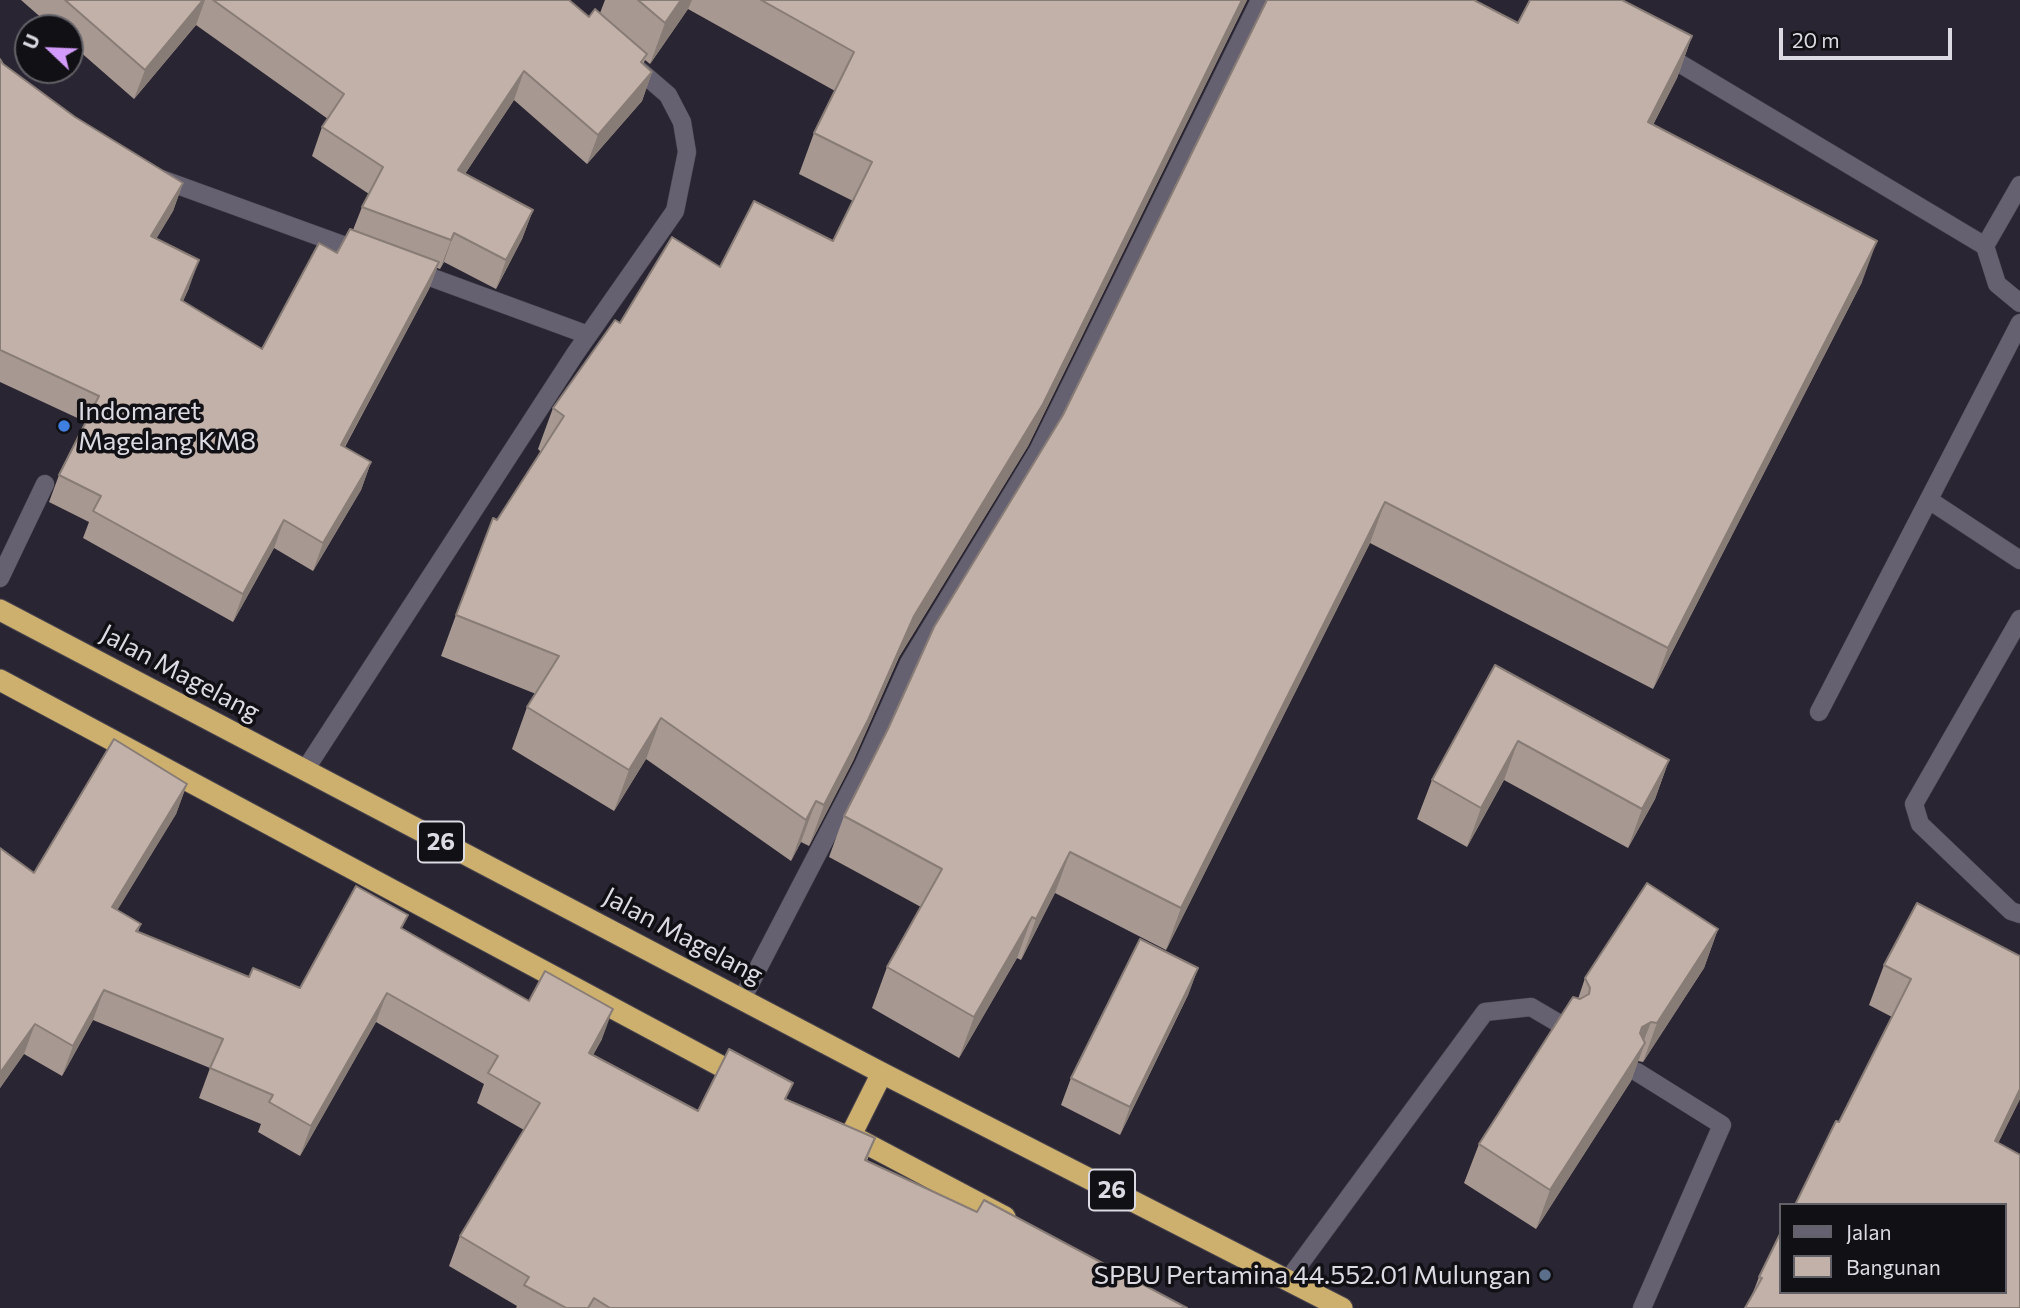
<!DOCTYPE html>
<html>
<head>
<meta charset="utf-8">
<style>
	body { margin:0 }
	#map { position:relative; width:2020px; height:1308px; overflow:hidden; background:#2a2532; font-family:Commissioner,sans-serif }
	canvas { display:block }
	.legend { position:absolute; left:1779px; top:1203px; width:228px; height:91px; box-sizing:border-box; background:#111015; border:2px solid #626167; margin:0; padding:9px 12px; list-style:none; font-size:21px; color:#dcdae2 }
	.legend li { display:flex; align-items:center; gap:14px; height:35px }
	.legend b { width:35px; border:2px solid #626167 }
	.north { position:absolute; left:14px; top:14px; width:70px; height:70px; box-sizing:border-box; background:#111015; border:2px solid #626167; border-radius:50%; rotate:293deg; font-size:19px; font-weight:700; line-height:28px; text-align:center; color:#dcdae2 }
	.north::after { content:''; display:block; margin:auto; width:24px; height:32px; background:#d39cfc; clip-path:polygon(50% 0,100% 100%,50% 72%,0 100%) }
	.scale { position:absolute; left:1779px; top:28px; width:173px; height:32px; box-sizing:border-box; border:4px solid #dcdae2; border-top:0; padding-left:9px; font-size:21px; line-height:24px; white-space:nowrap; color:#dcdae2; -webkit-text-stroke:5px #111015; paint-order:stroke }
</style>
</head>
<body>
<div id="map">
<canvas width="2020" height="1308"></canvas>
<ul class="legend">
<li><b style="height:9px;background:#666170"></b>Jalan</li>
<li><b style="height:19px;background:#c2b1a9"></b>Bangunan</li>
</ul>
<div class="north">U</div>
<div class="scale">20 m</div>
</div>
<script>
const g = document.querySelector('canvas').getContext('2d');
g.lineJoin = 'round';
function strokePath(path, color, width, dash) { g.strokeStyle = color; g.lineWidth = width; g.lineCap = dash ? 'butt' : 'round'; g.setLineDash(dash || []); g.stroke(path); }
function fill(path, color) { g.fillStyle = color; g.fill(path, 'evenodd'); }
function drawText(font, color, halo, rows, align = 'center') {
  g.font = font + ' Commissioner,sans-serif'; g.lineWidth = 7; g.setLineDash([]); g.textBaseline = 'middle'; g.strokeStyle = halo; g.fillStyle = color; for (const [text, x, y, turn = 0] of rows) {
    g.save(); g.translate(x, y); g.rotate((+turn || 0) * Math.PI / 180); g.textAlign = isNaN(turn) ? turn : align; if (halo) g.strokeText(text, 0, 0); g.fillText(text, 0, 0); g.restore();
  }
}
const lane = new Path2D(`
	M1929,500l91,60
	M2020,619l-106,185 6,20 91,87 9,3
	M1819,712l201,-389
	M742,999l121,-233 46,-103 129,-212 222,-451
	M1637,1072l85,53 -80,183
	M1288,1280l197,-268 46,-5 34,20`);
const street = new Path2D(`
	M1664,54l321,192
	M161,179l201,73
	M2020,185l-35,61 12,38 23,19
	M411,270l177,65
	M0,578l45,-94
	M305,770l270,-416 100,-143 12,-59 -5,-30 -14,-27 -37,-32`);
const highway = new Path2D(`
	M0,610l882,463 460,235
	M0,680l745,399
	M848,1134l157,83
	M851,1135l31,-62`);
strokePath(lane, '#47434d', 19);
strokePath(street, '#47434d', 19);
strokePath(highway, '#47434d', 23);
strokePath(lane, '#666170', 18);
strokePath(street, '#666170', 18);
strokePath(highway, '#cdb06d', 21);
fill(new Path2D(`
	M21,0h548l20,17 11,-4 5,-13h642l-219,446 -129,211 -46,104 -44,85 -8,-4 -10,19 -145,-102 -32,52 -102,-62 15,-42 9,-13 -95,-38 15,-41 41,-95 44,-68 -3,-3 15,-41 67,-85 100,-56 113,-26 20,-40 -54,-27 15,-41 21,-42 -147,-82 -38,55 -5,-4 -2,4 9,8 -10,29 -55,63 -73,-64 -49,74 68,36 -11,29 -26,50 -52,-27 -4,7 -3,-1 -8,21 -84,158 26,15 -10,28 -48,81 -39,-23 -41,74 -150,-84 6,-16 -40,-20 10,-27 27,-53 -86,-40v-323l3,5 72,53 108,66 -10,28 -17,28 33,49 -6,13 79,48 91,-119 9,-23 7,-13 -57,-38 10,-29 6,-8 -132,-94 -62,74 -64,-56v-15h-17z
	M1518,23l174,13 -15,42 -24,47 209,157 -209,407 -283,-146 -204,407 -111,-57 -34,67 -4,-2 -58,100 -87,-50 15,-41 34,-60 -92,-50 15,-41 219,-401z
	M1495,665l174,95 -14,39 -27,49 -124,-68 -37,67 -50,-28 15,-39z
	M187,784l-11,30 -59,96 24,14 -3,8 111,45 51,11 103,-59 126,72 73,38 -9,16 105,56 88,-12 89,39 -8,23 320,147h-671l1,-2 -68,-40 11,-30 64,-106 -47,-27 7,-19 -108,-62 -76,134 -42,-24 3,-8 -62,-26 11,-30 -117,-48 -31,56 -38,-22 -24,34v-240l34,25z
	M1718,929l-14,39 -61,94 -5,-1 -7,20 -95,148 -72,-46 15,-39 99,-145 7,-21z
	M2020,956v143l-22,44 -246,152 7,-18 133,-260 -23,-12 15,-40z
	M1198,968l-10,27 -68,140 -59,-30 10,-27z`), '#a79891');
fill(new Path2D(`
	M203,0h2l-9,25 -62,74 11,-29z
	M681,0h11l-4,9 -38,55 15,-41z
	M1242,0h5l-219,446 -129,211 -46,104 -44,85 15,-41 90,-189z
	M1692,36l-15,42 -44,85 15,-41z
	M524,71l-10,29 -66,99 10,-29z
	M652,72l-10,29 -55,63 11,-29z
	M183,183l-10,28 -32,53 10,-28z
	M533,210l-11,29 -26,50 10,-29z
	M454,233l-10,29 -4,7 11,-29z
	M1877,241l-15,41 -209,407 15,-41z
	M199,260l-10,28 -18,39 10,-27z
	M439,262l-10,27 -98,183 10,-27z
	M371,462l-10,28 -48,81 10,-28z
	M1385,502l-15,41 -204,407 15,-42z
	M284,520l-10,28 -41,74 10,-28z
	M661,718l-15,41 -32,52 15,-41z
	M1518,741l-14,39 -37,67 14,-39z
	M1669,760l-14,39 -27,49 14,-39z
	M187,784l-11,30 -75,123 11,-30z
	M816,801l-15,41 -10,19 15,-41z
	M1070,852l-15,41 -34,67 15,-41z
	M1032,917l-15,41 -58,100 15,-41z
	M1718,929l-14,39 -61,94 14,-39z
	M1198,968l-10,27 -68,140 10,-28z
	M104,990l-11,30 -31,56 11,-30z
	M387,993l-11,29 -76,134 11,-30z
	M613,1009l-11,30 -24,43 11,-29z
	M1651,1022l-10,26 4,-5 -14,38 -95,148 14,-39 92,-163z
	M35,1024l-11,30 -24,34v-15z
	M2020,1089v10l-40,81 15,-39z`), '#887c76');
const building = new Path2D(`
	M65,0h138l-58,70z
	M213,0h356l20,17 6,-8 52,45 -6,8 11,10 -54,63 -74,-64 -66,99 75,40 -27,50 -52,-27 -3,7 -89,-33 21,-40 -61,-40 22,-33z
	M638,0h43l-16,23z
	M761,0h481l-199,404 -129,212 -46,104 -44,85 -8,-4 -10,19 -145,-102 -32,52 -102,-63 32,-51 -103,-41 37,-97 4,2 67,-104 -11,-8 62,-88 5,3 52,-86 48,30 34,-66 79,40 39,-79 -58,-29 40,-81z
	M1267,0h207l44,23 12,-23h92l70,36 -44,86 229,119 -209,407 -283,-146 -204,406 -111,-56 -34,67 -4,-2 -58,100 -87,-50 55,-98 -98,-53 44,-87 46,-102 129,-212z
	M0,59l3,5 72,53 108,66 -32,53 48,24 -18,40 81,49 57,-106 18,10 13,-24 89,33 -98,183 30,17 -48,81 -39,-23 -41,74 -150,-83 8,-15 -42,-21 40,-79 -99,-46z
	M1495,665l174,95 -27,49 -124,-68 -37,67 -49,-28z
	M114,739l73,45 -75,123 29,17 -5,7 113,46 4,-9 47,20 56,-102 52,29 -7,13 128,73 16,-30 68,38 -24,44 109,58 31,-62 64,34 -8,16 90,39 -10,22 112,52 7,-12 203,108h-577l-16,-10 -6,10h-22l-42,-23 5,-8 -69,-41 80,-133 -52,-30 10,-17 -111,-63 -76,133 -42,-24 4,-7 -63,-27 13,-29 -119,-49 -31,56 -38,-22 -35,49v-225l34,25z
	M1647,883l71,46 -61,94 -6,-1 -9,5 -2,6 5,10 -95,147 -71,-46 94,-147 7,2 9,-5 1,-6 -5,-10z
	M1917,903l103,53v133l-25,52 25,14v153h-275l17,-30 -3,-1 21,-43v58h224v-87h-209l41,-84 3,1 72,-143 -27,-14z
	M1140,939l58,29 -68,139 -59,-29z`);
fill(building, '#c2b1a9');
strokePath(building, '#887c76', 2);
for (const [x, y, r, color] of [
	[64,426,7,"#3f7fe0"],
	[1545,1275,7,"#5c6f8a"]
]) { const dot = new Path2D(); dot.arc(x, y, r, 0, 2 * Math.PI); g.fillStyle = color; g.fill(dot); strokePath(dot, '#111015', 2.5); }
for (const [x, y, w] of [
	[441,842,46],
	[1112,1190,46]
]) { const box = new Path2D(); box.roundRect(x - w / 2, y - 20.5, w, 41, 5); g.fillStyle = '#111015'; g.fill(box); strokePath(box, '#dcdae2', 2); }
drawText('bold 24px', '#dcdae2', null, [
	["26",441,842],
	["26",1112,1190]
]);
drawText('26px', '#dcdae2', '#111015', [
	["Indomaret",78,411],
	["Magelang KM8",78,441],
	["SPBU Pertamina 44.552.01 Mulungan",1531,1275,"right"]
], 'left');
drawText('26px', '#dcdae2', '#111015', [
	["Jalan Magelang",180,673,28],
	["Jalan Magelang",683,936,28]
]);
</script>
</body>
</html>
